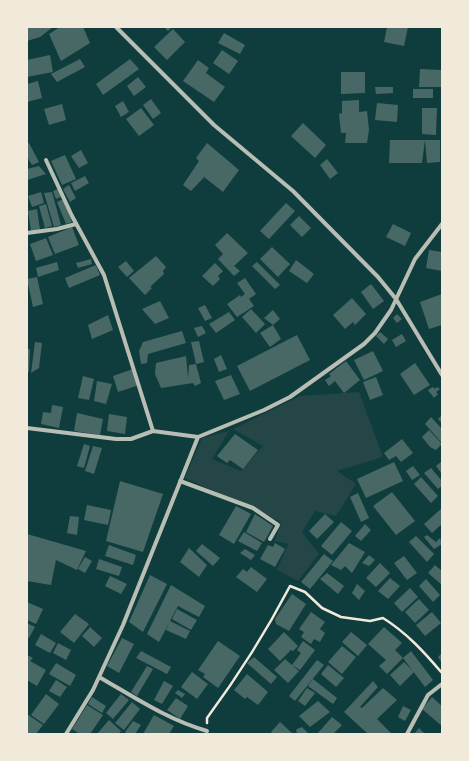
<!DOCTYPE html>
<html>
<head>
<meta charset="utf-8">
<style>
	body { margin:0 }
	#map { position:relative; width:469px; height:761px; overflow:hidden; background:#0f3d3e; font-family:"PT Serif",serif }
	canvas { display:block }
	.frame { position:absolute; inset:0; border:28px solid #f1e9da; pointer-events:none }
</style>
</head>
<body>
<div id="map">
<canvas width="469" height="761"></canvas>
<div class="frame"></div>
</div>
<script>
const g = document.querySelector('canvas').getContext('2d');
g.lineJoin = 'round';
function fill(path, color) { g.fillStyle = color; g.fill(path, 'evenodd'); }
function strokePath(path, color, width, dash) { g.strokeStyle = color; g.lineWidth = width; g.lineCap = dash ? 'butt' : 'round'; g.setLineDash(dash || []); g.stroke(path); }
fill(new Path2D(`
	M359,392l24,65 -46,14 19,13 -20,32 -21,-5 -13,21 17,22 -21,27 -21,-11 11,-26 -13,-3 6,-19 -96,-44 17,-40 27,-7 -17,28 29,12 22,-25 -30,-17 67,-33z`), '#244646');
fill(new Path2D(`
	M27,27h26l-13,10 -13,4z
	M60,27h23l7,16 -29,18 -12,-27z
	M164,27h8l-4,4z
	M387,27h21l-4,19 -20,-4z
	M173,29l12,13 -18,18 -13,-13z
	M224,33l21,12 -5,9 -22,-11z
	M222,50l16,11 -9,13 -16,-11z
	M50,55l3,17 -26,5v-17z
	M80,59l5,8 -28,15 -6,-8z
	M130,59l9,10 -36,26 -7,-11z
	M198,60l11,8 -3,5 19,14 -11,15 -31,-21z
	M420,69l22,1v17h-23z
	M341,72h24v21l-24,1z
	M138,77l8,10 -12,9 -7,-10z
	M38,81l4,17 -15,4v-18z
	M375,87h18v6l-17,1z
	M413,89h20v9h-20z
	M151,99l10,14 -8,6 -10,-14z
	M359,100v12l8,-1 2,19 -2,13h-22l1,-10h-5l-2,-19 3,-1v-12z
	M123,101l6,11 -8,5 -6,-11z
	M377,103l21,2 -1,17 -22,-2z
	M62,104l4,16 -17,5 -5,-16z
	M141,108l13,17 -15,11 -13,-17z
	M422,108h15l-1,27 -14,-1z
	M303,123l23,22 -11,13 -24,-22z
	M390,140h35l-3,23h-33z
	M425,140h15v22l-13,1z
	M29,143l10,19 -7,3 -5,-8v-13z
	M207,143l32,27 -16,22 -19,-15 4,-4 -17,18 -8,-6 16,-24 -3,-3z
	M81,150l7,13 -9,5 -8,-12z
	M65,155l11,24 -14,6 -11,-24z
	M327,159l11,14 -8,6 -10,-14z
	M39,166l7,8 -19,6v-11z
	M85,176l4,7 -14,8 -4,-8z
	M69,185l7,13 -6,4 -7,-13z
	M58,189l3,8 -5,2 -3,-8z
	M41,192l3,11 -12,4 -4,-11z
	M52,192l9,33 -7,2 -10,-34z
	M63,199l9,23 -6,2 -9,-22z
	M286,203l9,8 -26,28 -9,-8z
	M46,204l6,22 -7,2 -6,-22z
	M37,209l3,21 -9,1 -3,-20z
	M299,216l12,12 -9,9 -12,-12z
	M393,224l18,9 -6,13 -19,-9z
	M72,227l7,18 -24,9 -7,-17z
	M227,233l21,20 -14,13 6,5 -6,5 -16,-17 5,-5 -8,-9z
	M46,238l7,17 -17,6 -6,-17z
	M272,247l18,17 -12,13 -18,-18z
	M429,250l13,2v19l-16,-3z
	M156,256l10,11 -3,4 1,3 -14,13 2,1 -7,7 -16,-17z
	M91,259l1,5 -14,4 -2,-5z
	M296,260l18,14 -7,9 -18,-12z
	M126,261l8,10 -7,6 -9,-10z
	M57,262l2,8 -21,7 -2,-9z
	M257,262l23,23 -5,4 -23,-23z
	M215,263l8,8 -5,5 2,3 -7,7 -11,-10z
	M96,265l4,10 -31,13 -4,-10z
	M37,277l6,27 -10,3 -6,-28z
	M245,278l11,16 -7,5 5,7 -17,11 -10,-13 13,-9 1,2 4,-3 -8,-11z
	M371,284l13,17 -11,8 -12,-17z
	M442,294v31l-13,4 -9,-27z
	M352,298l14,16 -11,11 -2,-3 -8,7 -12,-14z
	M160,301l9,17 -14,6 -13,-15z
	M205,305l7,13 -7,3 -7,-13z
	M251,309l14,15 -9,9 -14,-16z
	M273,310l7,9 -7,6 -9,-7z
	M229,312l6,8 -19,13 -7,-9z
	M397,314l5,5 -5,4 -4,-5z
	M108,315l5,15 -21,9 -4,-14z
	M273,325l8,14 -11,8 -10,-14z
	M202,326l4,7 -8,4 -4,-9z
	M182,331l4,12 -38,11 -1,9 -6,1 -2,-13 4,-9z
	M380,332l8,7 -4,5 -8,-8z
	M402,334l4,7 -10,6 -4,-7z
	M297,335l13,25 -60,31 -13,-25z
	M199,341l5,21 -8,2 -5,-22z
	M35,342l7,1 -3,25 -8,5z
	M27,349h3l-1,23h-2z
	M373,351l10,20 -19,9 -10,-20z
	M221,355l6,14 -8,3 -5,-13z
	M186,356l2,22 1,-13 7,-1 5,19 -6,3 -2,-3 -32,5 -6,-14 1,-11z
	M346,361l14,19 -16,13 -9,-12 -6,5 -4,-6 6,-4 -2,-2z
	M415,363l15,22 -16,10 -14,-21z
	M133,369l6,16 -21,7 -5,-16z
	M231,375l9,19 -16,6 -9,-19z
	M83,376l11,3 -5,21 -11,-2z
	M376,377l7,18 -13,5 -7,-18z
	M97,381l15,3 -6,20 -12,-3z
	M433,387l2,2 2,-2 3,2 -4,3 2,2 -4,4 -6,-8z
	M52,405l11,2 -4,21 -18,-4 2,-12 8,1z
	M77,413l26,6 -3,16 -26,-4z
	M109,414l18,3 -2,17 -18,-3z
	M442,415v8l-4,-4z
	M431,417l11,12v14l-17,-19z
	M429,430l13,14 -6,6 -6,-3 -8,-10z
	M235,434l23,16 -15,19 -13,-9 -3,3 -10,-7z
	M402,439l11,14 -12,9 -5,-6 -7,4 -5,-7z
	M84,444l6,2 -6,22 -7,-2z
	M93,446l9,2 -8,26 -9,-3z
	M442,461v13l-6,-8z
	M394,462l9,19 -37,17 -9,-19z
	M413,466l7,9 -8,5 -6,-9z
	M431,468l11,13v5l-4,3 -14,-16z
	M421,477l17,19 -7,7 -17,-19z
	M120,481l43,13 -20,58 -37,-11z
	M392,492l23,29 -19,14 -23,-29z
	M358,493l11,25 -8,4 -11,-25z
	M87,505l24,5 -3,15 -24,-5z
	M236,506l15,8 -17,30 -15,-9z
	M442,508v16l-10,9 -8,-9z
	M255,514l18,12 -9,16 -18,-10z
	M325,514l9,8 -17,17 -8,-8z
	M70,516l9,1 -2,18 -10,-2z
	M341,522l11,9 -20,24 -11,-9z
	M365,524l6,6 -10,11 -6,-5z
	M244,532l18,11 -5,8 -19,-10z
	M27,534l59,17 -9,19 -21,-10 -5,25 -24,-4z
	M427,535l9,7 4,-4 2,6 -8,5 -10,-12z
	M416,536l18,18 -7,8 -18,-20z
	M275,543l10,6 -10,18 -15,-8 8,-14 5,2z
	M349,543l16,9 -13,21 -7,-7 -4,4 -10,-5z
	M202,544l18,14 -7,8 -17,-15z
	M109,545l27,10 -3,10 -28,-9z
	M189,548l18,17 -8,12 -19,-15z
	M245,549l10,6 -4,5 -11,-7z
	M324,554l9,7 -23,28 -9,-7z
	M369,555l6,5 -6,6 -7,-3z
	M404,556l13,17 -10,7 -13,-17z
	M85,557l7,4 -7,12 -7,-4z
	M99,559l23,8 -3,9 -23,-7z
	M380,563l10,10 -14,14 -10,-9z
	M435,565l7,6v14l-14,-12z
	M251,567l16,12 -10,13 -21,-15 7,-8 4,3z
	M327,573l17,13 -6,8 -18,-15z
	M150,575l17,9 -24,48 -14,-10z
	M110,576l17,8 -6,10 -16,-8z
	M390,578l10,8 -12,13 -10,-8z
	M426,579l14,16 -7,7 -14,-16z
	M357,584l8,7 -6,9 -7,-7z
	M171,585l34,21 -6,11 -21,-11 -8,15 20,10 -4,8 -20,-9 3,-7 -10,19 -12,-8z
	M410,588l8,9 -16,15 -8,-9z
	M292,594l14,10 -17,27 -13,-7 -1,-5z
	M419,599l10,11 -14,13 -10,-11z
	M27,602l16,7 -7,15 -9,-4z
	M177,609l20,11 -6,10 -19,-11z
	M311,612l14,10 -5,7 5,4 -5,9 -6,-3 -3,5 -10,-7 3,-5 -5,-3z
	M432,612l9,11 -16,13 -9,-11z
	M75,614l14,10 -15,19 -14,-11z
	M27,623l8,4 -6,11 -2,-1z
	M90,627l12,11 -8,9 -12,-11z
	M384,627l18,16 -7,7 8,8 -16,16 -8,-8 7,-6 -18,-16z
	M284,632l14,14 -5,5 -2,-1 -11,11 -12,-12z
	M351,632l16,13 -9,11 -16,-14z
	M41,634l15,9 -6,10 -15,-8z
	M122,638l12,6 -15,29 -12,-7z
	M218,641l22,15 -22,32 -15,-11 2,-3 -7,-4z
	M303,641l12,9 -15,20 -8,-5 9,-12 -4,-3z
	M58,643l13,7 -5,10 -13,-7z
	M342,646l14,11 -14,17 -14,-12z
	M141,651l30,16 -4,7 -31,-16z
	M411,651l22,29 -8,7 -22,-29z
	M442,653v10l-4,-6z
	M27,655l6,3 -3,3 16,9 -9,16 -10,-6z
	M254,657l23,20 -6,7 -24,-21z
	M285,659l14,12 -11,12 -14,-13z
	M317,660l7,5 -29,36 -6,-5z
	M404,662l10,10 -14,14 -10,-11z
	M56,663l20,12 -6,11 -21,-12z
	M328,665l16,13 -8,9 -15,-13z
	M147,666l6,3 -16,27 -6,-4z
	M192,672l16,12 -11,15 -16,-12z
	M247,674l21,18 -10,13 -11,-8 -2,2 -11,-9z
	M313,679l24,19 -4,6 -25,-18z
	M56,680l11,7 -7,10 -11,-6z
	M164,681l9,5 -11,18 -8,-4z
	M373,681l5,6 -18,20 2,1 21,-20 14,12 -20,19 15,15h-24l-24,-22z
	M307,688l8,5 -10,13 -7,-5z
	M178,690l7,4 -3,4 -7,-5z
	M46,694l13,10 -15,20 -13,-9z
	M121,694l8,6 -16,19 -7,-6z
	M92,697l14,9 -4,7 -14,-9z
	M432,697l10,9v20l-20,-17z
	M176,698l12,8 -8,13 -13,-9z
	M318,701l12,11 -20,15 -11,-11z
	M132,702l8,7 -16,21 -9,-7z
	M87,705l16,10 -13,19h-10l-8,-5z
	M403,706l8,4 -6,11 -7,-4z
	M27,714l16,11 -7,9h-9z
	M154,715l20,11 -5,8h-26z
	M332,717l10,8 -9,9h-16z
	M109,720l12,11 -2,3h-22z
	M133,721l8,4 -6,9h-7l-3,-2z
	M280,722l13,12h-20l-2,-2z
	M302,727l6,6 -10,1 -2,-3 1,-2z
	M419,728l6,6h-11z`), '#486865');
strokePath(new Path2D(`
	M207,723v-5c31,-42 59,-86 83,-132l15,6 17,16 19,9 29,4 13,-3c24,15 41,34 59,55`), '#f1e9da', 2.5);
strokePath(new Path2D(`
	M116,27l98,98 79,66 85,86 18,22 46,76
	M46,160l26,56 32,59 49,156
	M27,233l30,-4 19,-5
	M27,428l89,11h15l22,-8 45,6 66,-27 26,-13 74,-53 11,-11 16,-23 24,-51 27,-35
	M180,481l73,27 25,17 -8,14
	M99,677c35,20 69,43 108,54
	M66,734l27,-44 30,-65 75,-188
	M407,734l21,-39 14,-11`), '#b8beb3', 4);
</script>
</body>
</html>
